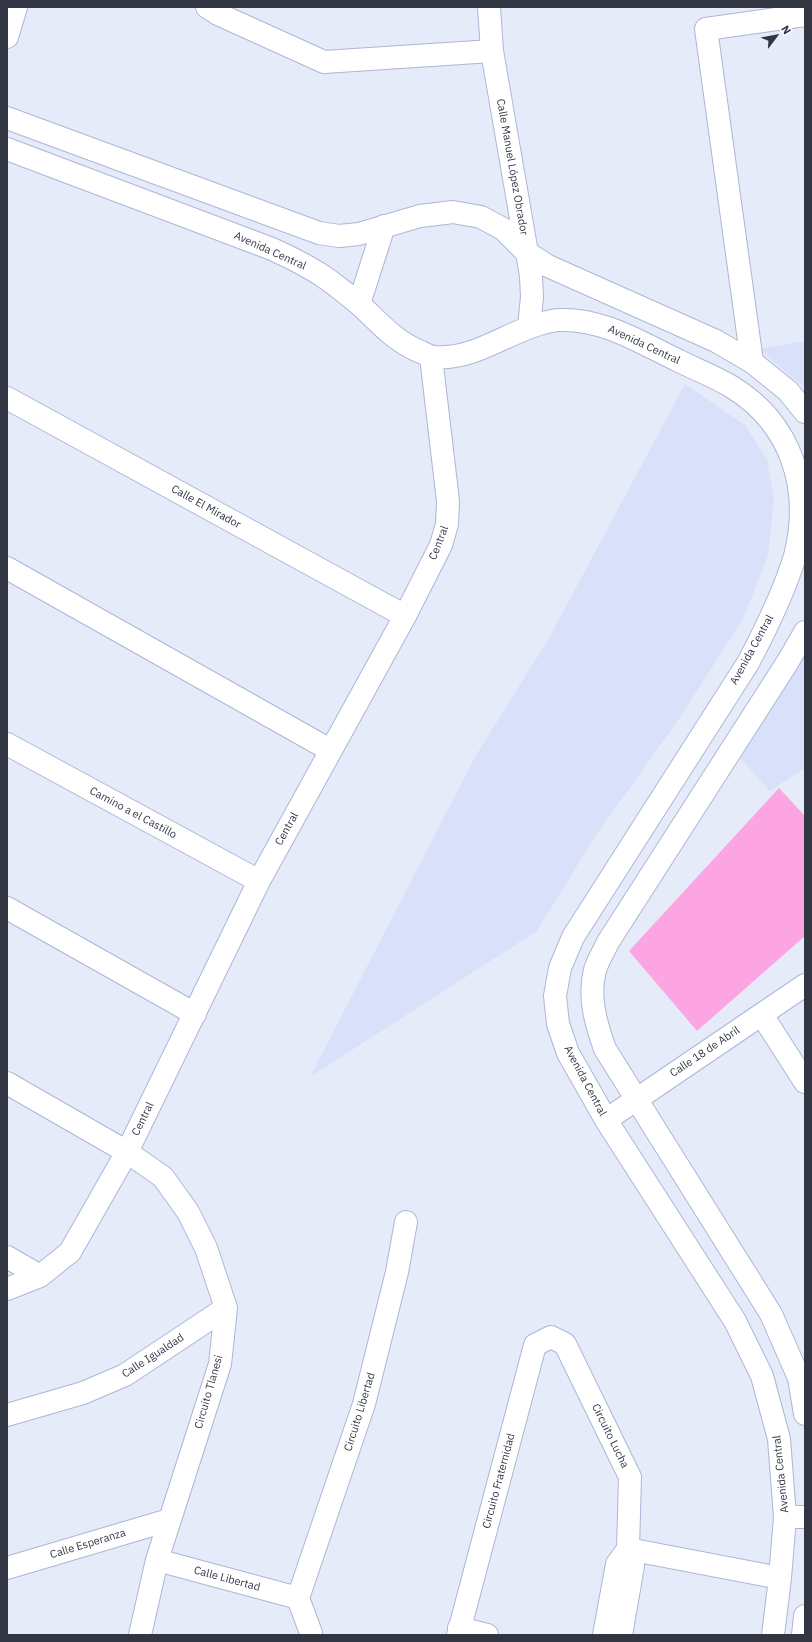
<!DOCTYPE html>
<html>
<head>
<meta charset="utf-8">
<style>
	body { margin:0 }
	#map { position:relative; width:812px; height:1642px; overflow:hidden; background:#e6ebf9; font-family:"IBM Plex Sans",sans-serif }
	canvas { display:block }
	.frame { position:absolute; inset:0; border:8px solid #323643; pointer-events:none }
	.north { position:absolute; left:756px; top:16px; width:40px; height:40px; -webkit-text-stroke:3px #fff; paint-order:stroke; rotate:58deg; font-size:11px; font-weight:700; line-height:16px; text-align:center; color:#323643 }
	.north::after { content:''; display:block; margin:auto; width:14px; height:18px; background:#323643; clip-path:polygon(50% 0,100% 100%,50% 72%,0 100%) }
</style>
</head>
<body>
<div id="map">
<canvas width="812" height="1642"></canvas>
<div class="frame"></div>
<div class="north">N</div>
</div>
<script>
const g = document.querySelector('canvas').getContext('2d');
g.lineJoin = 'round';
function fill(path, color) { g.fillStyle = color; g.fill(path, 'evenodd'); }
function strokePath(path, color, width, dash) { g.strokeStyle = color; g.lineWidth = width; g.lineCap = dash ? 'butt' : 'round'; g.setLineDash(dash || []); g.stroke(path); }
function drawText(font, color, halo, rows, align = 'center') {
  g.font = font + ' "IBM Plex Sans",sans-serif'; g.lineWidth = 3; g.setLineDash([]); g.textBaseline = 'middle'; g.strokeStyle = halo; g.fillStyle = color; for (const [text, x, y, turn = 0] of rows) {
    g.save(); g.translate(x, y); g.rotate((+turn || 0) * Math.PI / 180); g.textAlign = isNaN(turn) ? turn : align; if (halo) g.strokeText(text, 0, 0); g.fillText(text, 0, 0); g.restore();
  }
}
fill(new Path2D(`
	M805,341v47l-47,-39z
	M685,384l60,41 22,34 7,40 -6,57 -24,61 -63,99 -87,122 -57,93 -227,146 165,-320 74,-119z
	M805,654v114l-35,23 -30,-33z`), '#d9e1fa');
fill(new Path2D(`
	M779,788l26,28v120l-108,95 -68,-80z`), '#fca5e2');
const minor = new Path2D(`
	M207,7l11,7 106,48 168,-11
	M489,7l3,44 39,225 1,21 -3,30
	M7,37l9,-30
	M7,118l312,115 20,3 20,-2 61,-18 33,-4 28,5 22,12 23,23 22,14 168,75 36,21 36,29 17,21
	M7,149l265,100c20,9 40,19 58,32 10,8 20,15 29,23 21,19 35,37 62,48 4,2 8,4 12,5 40,4 72,-24 110,-34 5,-1 11,-3 16,-3 44,-2 82,23 120,41 18,9 37,16 53,26 60,37 80,102 63,169 -11,37 -29,73 -47,107l-175,274 -13,31 -5,28 3,28 10,29 38,67 129,201 27,55 17,63 6,78 -5,61 -7,57
	M359,304l25,-78
	M752,362l-46,-333 99,-14
	M7,398l398,218
	M7,568l323,182
	M805,632l-18,31 -179,279c-4,9 -10,18 -13,28 -7,27 1,54 10,79l166,265 28,64 6,36
	M7,744l252,137
	M7,908l188,106
	M762,1015l43,67
	M7,1083l120,69 36,25 25,35 18,36 20,60 -6,56 -63,196 -17,75
	M606,1120l199,-135
	M7,1257l33,19
	M7,1289l33,-13 30,-24 57,-100 132,-271 146,-265 36,-71 6,-21 1,-23 -17,-144
	M7,1415l76,-22 42,-18 101,-67
	M785,1517h20
	M628,1549l152,29
	M157,1560l141,38
	M7,1568l162,-48
	M298,1598l66,-194 33,-132 9,-50
	M298,1598l13,35
	M459,1628l28,7
	M458,1635l77,-290 16,-8 14,7 65,133 -2,72 5,17 -12,69
	M604,1635l13,-71 11,-15
	M803,1635l2,-19`);
strokePath(minor, '#acb6d7', 24);
strokePath(minor, '#fff', 22);
drawText('11px', '#323643', '#fff', [
	["Calle Manuel López Obrador",512,167,80],
	["Avenida Central",270,251,24],
	["Avenida Central",644,345,25],
	["Calle El Mirador",206,507,29],
	["Central",439,543,-69],
	["Avenida Central",752,650,-61],
	["Camino a el Castillo",133,813,28],
	["Central",287,829,-61],
	["Calle 18 de Abril",705,1052,-34],
	["Avenida Central",585,1081,62],
	["Central",143,1119,-64],
	["Calle Igualdad",153,1356,-33],
	["Circuito Tlanesi",209,1392,-74],
	["Circuito Libertad",360,1412,-73],
	["Circuito Lucha",610,1436,64],
	["Avenida Central",781,1474,-96],
	["Circuito Fraternidad",499,1481,-75],
	["Calle Esperanza",88,1544,-17],
	["Calle Libertad",227,1579,15]
]);
</script>
</body>
</html>
